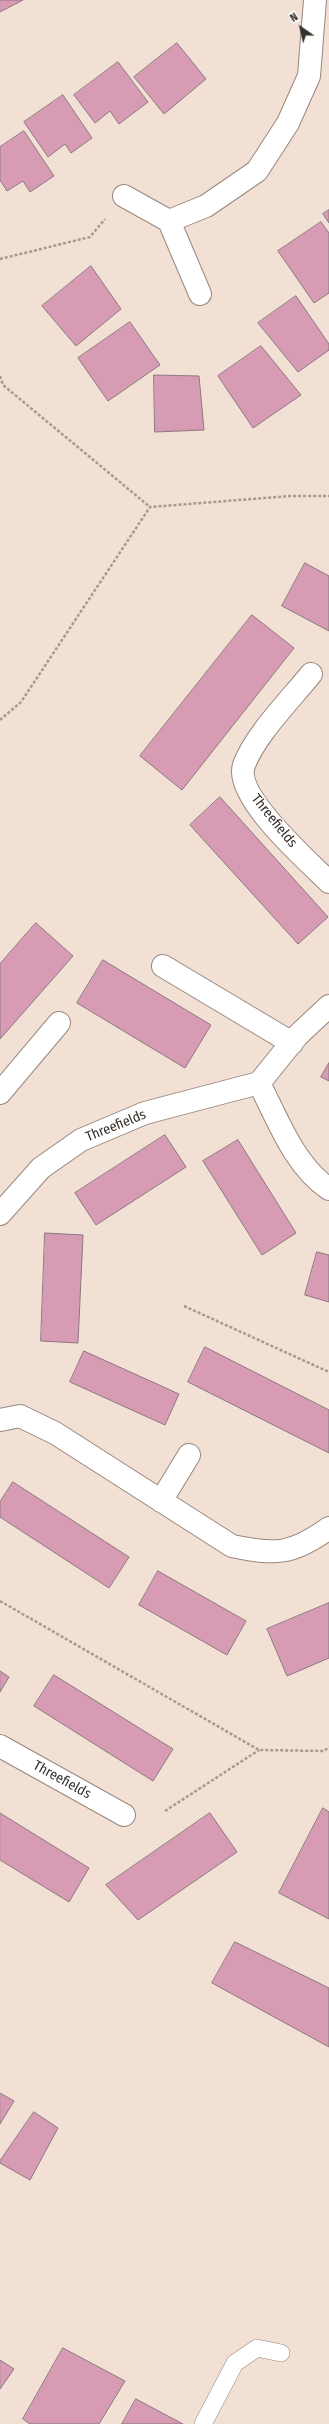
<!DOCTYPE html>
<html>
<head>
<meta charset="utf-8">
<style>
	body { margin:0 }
	#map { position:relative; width:329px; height:2424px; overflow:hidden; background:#f2e0d5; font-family:"Fira Sans Condensed",sans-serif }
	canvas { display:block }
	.north { position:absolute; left:281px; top:8px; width:40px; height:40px; -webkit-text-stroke:3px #fff; paint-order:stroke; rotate:326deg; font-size:11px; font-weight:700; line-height:16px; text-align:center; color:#36302b }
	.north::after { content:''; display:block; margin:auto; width:14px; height:18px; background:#36302b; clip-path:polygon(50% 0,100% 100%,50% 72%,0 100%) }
</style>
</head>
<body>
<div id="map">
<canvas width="329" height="2424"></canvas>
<div class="north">N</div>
</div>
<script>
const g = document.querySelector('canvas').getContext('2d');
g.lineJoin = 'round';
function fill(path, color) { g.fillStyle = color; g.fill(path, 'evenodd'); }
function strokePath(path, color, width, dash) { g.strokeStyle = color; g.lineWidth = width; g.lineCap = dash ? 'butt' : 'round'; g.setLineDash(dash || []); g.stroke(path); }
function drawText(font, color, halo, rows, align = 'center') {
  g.font = font + ' "Fira Sans Condensed",sans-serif'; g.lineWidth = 3; g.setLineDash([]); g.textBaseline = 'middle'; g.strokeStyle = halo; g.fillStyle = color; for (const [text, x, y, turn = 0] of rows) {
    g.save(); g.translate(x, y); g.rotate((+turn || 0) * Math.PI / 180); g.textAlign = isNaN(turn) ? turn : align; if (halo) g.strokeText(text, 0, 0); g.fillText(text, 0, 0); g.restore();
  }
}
const building = new Path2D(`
	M0,0h23l-23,12z
	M177,43l29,36 -42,35 -30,-37z
	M118,62l30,40 -29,22 -9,-13 -15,12 -21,-28z
	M63,95l29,43 -21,15 -6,-9 -17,13 -24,-35z
	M24,131l30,45 -24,16 -7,-11 -16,10 -7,-11v-33z
	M329,210v13l-6,-9z
	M321,222l8,11v60l-15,10 -36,-52z
	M91,266l30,43 -45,37 -34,-40z
	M296,296l33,48v6l-31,22 -40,-49z
	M130,322l30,43 -52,36 -30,-43z
	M261,346l40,49 -48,33 -35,-52z
	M154,375l45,1 5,54 -49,2z
	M305,563l24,13v55l-47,-25z
	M252,615l42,33 -112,142 -42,-34z
	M220,797l108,120 -30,27 -108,-119z
	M36,923l37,33 -73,83v-75z
	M103,960l108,65 -26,43 -108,-65z
	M329,1063v18l-8,-4z
	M165,1135l21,32 -90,58 -21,-32z
	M238,1140l58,93 -34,22 -59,-94z
	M45,1233l38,2 -5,108 -37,-2z
	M317,1252l12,3v47l-24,-7z
	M205,1347l124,63v43l-141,-71z
	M84,1351l95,43 -14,31 -95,-43z
	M13,1482l116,75 -20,31 -109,-71v-15z
	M158,1571l88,50 -19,34 -88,-50z
	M329,1603v55l-42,18 -20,-47z
	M0,1671l9,6 -9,15z
	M54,1675l119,74 -20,32 -119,-75z
	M323,1808l6,4v107l-50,-26z
	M0,1813l89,55 -20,34 -69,-42z
	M210,1813l27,39 -99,68 -32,-35z
	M235,1942l94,46v59l-117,-64z
	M0,2093l14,8 -14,23z
	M34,2112l24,16 -28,52 -30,-17v-2z
	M63,2348l62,33 -26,43h-69l-7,-5z
	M0,2360l14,9 -14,20z
	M136,2399l47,25h-61z`);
fill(building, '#d79bb3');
strokePath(building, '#8b7980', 1);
const service = new Path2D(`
	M203,2424l32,-61 22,-15 24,5`);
const minor = new Path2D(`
	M124,196l45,25
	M200,294l-31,-73 37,-15 51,-35 31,-48 21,-47 6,-76
	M311,674c-20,25 -56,61 -67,91 -11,31 64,96 85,117
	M163,966l129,77
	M259,1083c19,37 35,82 70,106
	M0,1093l59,-70
	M0,1214l41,-46 40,-28 64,-27 114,-30 38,-47 32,-30
	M0,1420l20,-4 35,17 177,113c43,9 60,9 97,-18
	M161,1501l28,-46
	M0,1746l124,69`);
strokePath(service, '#98877e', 18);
strokePath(minor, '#98877e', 24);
strokePath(new Path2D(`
	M0,259l90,-22 15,-18
	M0,376l3,9 147,122
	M0,720l21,-18 129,-195 140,-11h39
	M184,1306l145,66
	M0,1601l259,149 65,1 5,-4
	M165,1811l94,-61`), '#a79991', 2.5, [3, 2]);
strokePath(service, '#fff', 17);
strokePath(minor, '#fff', 22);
drawText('14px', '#36302b', '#fff', [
	["Threefields",274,821,51],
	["Threefields",116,1126,-22],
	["Threefields",62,1780,29]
]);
</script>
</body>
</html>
